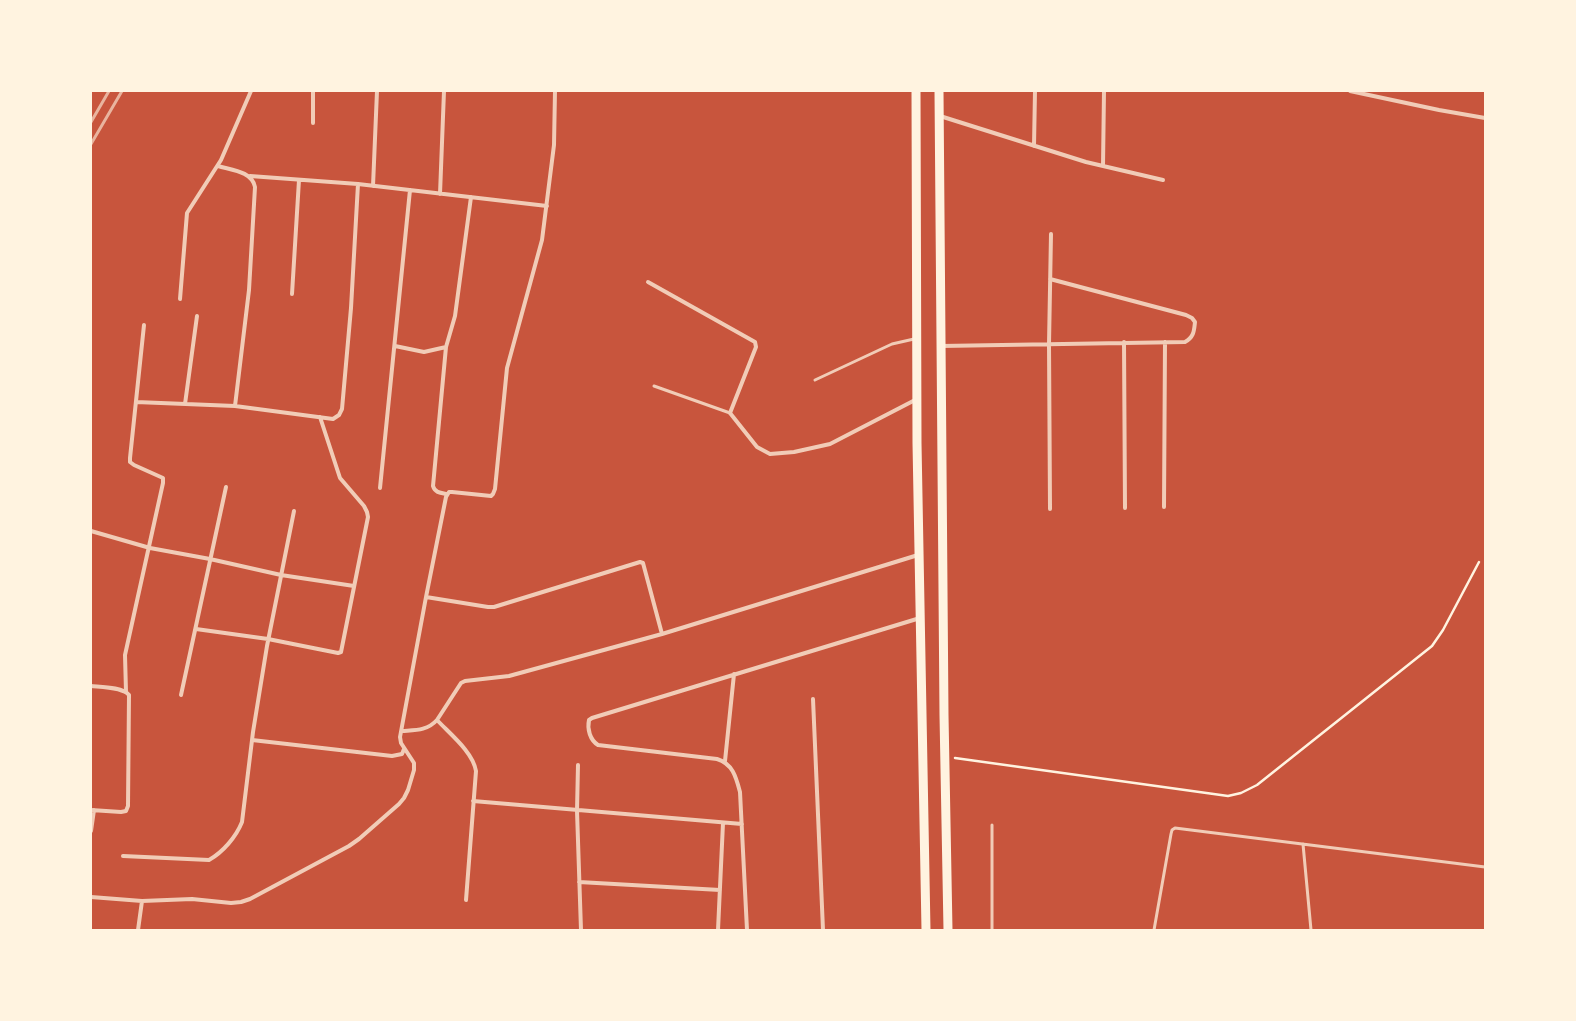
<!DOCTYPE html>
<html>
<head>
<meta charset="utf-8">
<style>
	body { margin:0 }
	#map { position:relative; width:1576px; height:1021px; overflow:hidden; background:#c8553d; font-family:Ubuntu,sans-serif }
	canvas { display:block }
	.frame { position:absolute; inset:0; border:92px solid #fff3e0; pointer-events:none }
</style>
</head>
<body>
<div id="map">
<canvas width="1576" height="1021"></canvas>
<div class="frame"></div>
</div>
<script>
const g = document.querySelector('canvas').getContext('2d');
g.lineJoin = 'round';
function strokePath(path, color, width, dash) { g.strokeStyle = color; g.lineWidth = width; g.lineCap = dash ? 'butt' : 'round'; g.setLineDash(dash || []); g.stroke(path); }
strokePath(new Path2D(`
	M955,758l273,38 13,-3 16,-8 175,-139 11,-16 36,-68`), '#fff3e0', 2.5);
strokePath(new Path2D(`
	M815,380l77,-36 22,-5
	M654,386l76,27
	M992,825v105
	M1303,844l8,86
	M1154,930l17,-96 1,-4 3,-2 310,39`), '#f1ccb7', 3);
strokePath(new Path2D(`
	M313,91v32
	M1350,91l89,19 46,8
	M940,116l146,46 77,18
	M1034,146l1,-55
	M218,166c13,4 34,5 37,21l-6,103 -14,116
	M1103,166l1,-75
	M250,176l108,8 189,22
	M373,186l4,-95
	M440,194l4,-103
	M648,282l107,60 1,5 -26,66 27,34 13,7 24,-2 36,-8 87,-45
	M292,294l7,-114
	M180,299l7,-86 34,-53 30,-69
	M1124,342l1,166
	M395,346l29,6 22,-5 9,-31 16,-119
	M941,346l244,-4c9,-5 9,-11 10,-20l-3,-4 -6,-3 -136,-36
	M446,347l-13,139c2,7 8,7 14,8
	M136,402l99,4 98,13 6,-4 3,-6 9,-101 7,-124
	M185,404l12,-88
	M380,488l30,-298
	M1164,507l1,-165
	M1050,509l-1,-165 2,-110
	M91,531l59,17 60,11 71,16 73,11
	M426,597l62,10h6l146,-45 3,1 19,71
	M196,629l72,10 70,14 3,-1 27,-135 -1,-5 -3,-6 -24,-28 -20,-61
	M91,686c10,1 32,1 38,9l-1,111 -2,5 -5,1 -30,-2
	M126,692l-1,-37 38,-172v-5l-29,-13 -4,-3v-4l14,-133
	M181,695l45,-208
	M813,699l10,231
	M437,720c13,14 36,32 39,51l-10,129
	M402,731c13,-1 25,0 35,-11l24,-37 4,-2 44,-5 153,-42 256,-79
	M252,740l140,16 10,-2 2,-5
	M725,761l9,-87
	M578,765l-1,46 4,119
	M473,801l269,23
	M91,831l3,-21
	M123,856l86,4c14,-8 27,-23 33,-38l11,-90 14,-86 27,-135
	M579,882l141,8
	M91,897l51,4 50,-2 39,4 10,-1 9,-3 99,-53 10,-7 40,-35 5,-6 4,-8 6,-20v-7l-13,-20 -1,-6 26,-140 20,-100 3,-5h3l39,4 2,-2 2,-5 12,-121 35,-128 12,-95 1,-54
	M138,930l4,-29
	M718,930l5,-107
	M747,930l-7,-138c-4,-15 -7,-28 -23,-33l-119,-14c-8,-5 -11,-16 -9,-25l3,-2 328,-100`), '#f1ccb7', 4);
strokePath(new Path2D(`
	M916,91l1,352 9,487
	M939,91l5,624 4,215`), '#fff3e0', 9);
strokePath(new Path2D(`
	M91,122l18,-31
	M91,144l31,-53`), '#e9b49f', 3);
</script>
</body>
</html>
